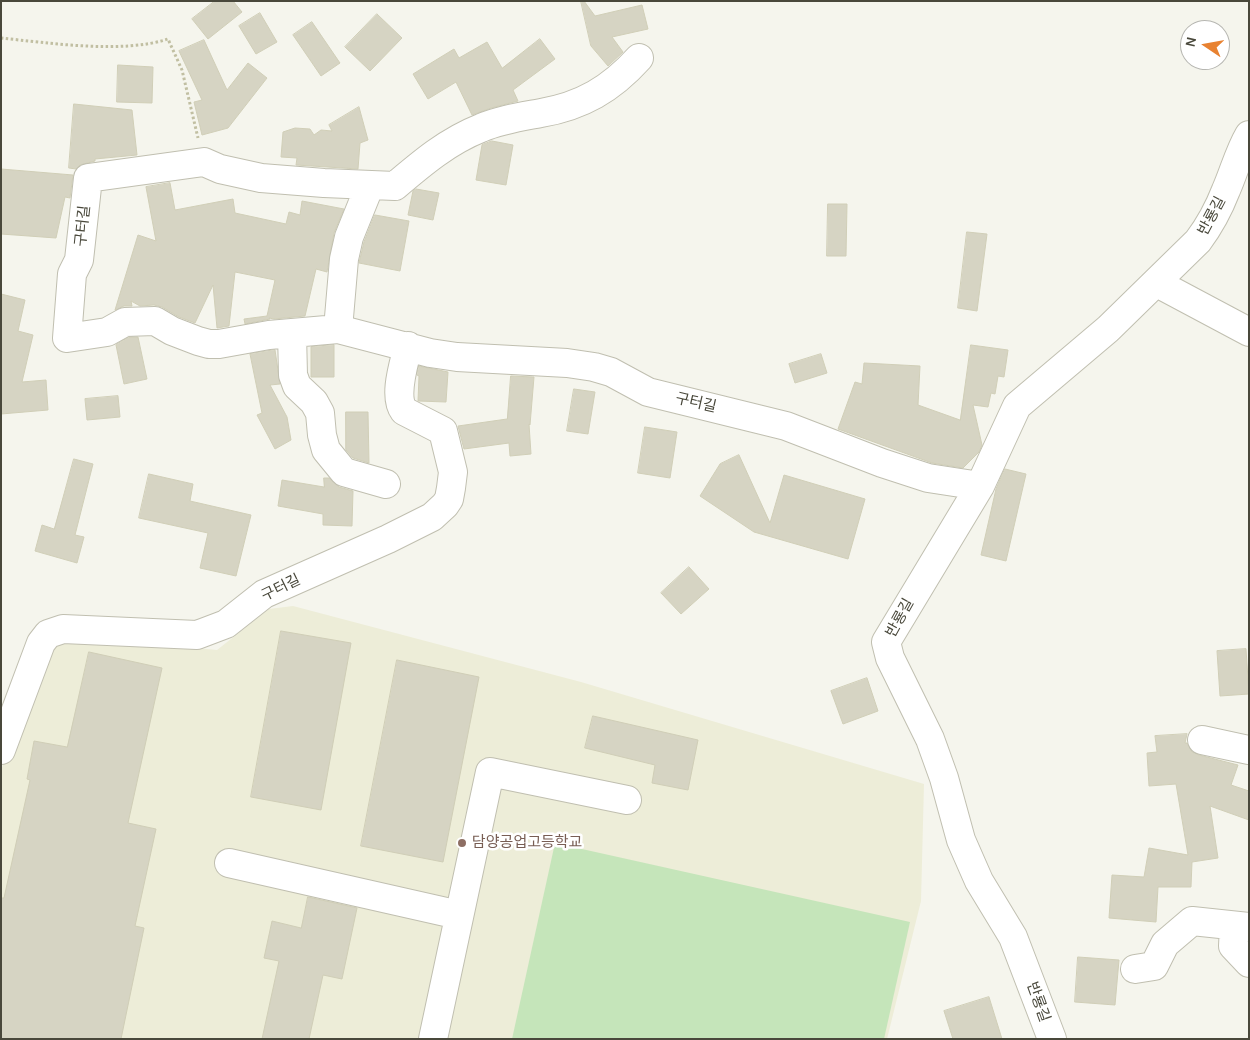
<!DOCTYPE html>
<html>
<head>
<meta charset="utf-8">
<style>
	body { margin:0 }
	#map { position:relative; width:1250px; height:1040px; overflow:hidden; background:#f5f5ed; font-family:Karla,sans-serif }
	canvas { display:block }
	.frame { position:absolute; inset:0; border:2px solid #49483b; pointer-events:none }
	.north { position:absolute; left:1180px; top:20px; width:50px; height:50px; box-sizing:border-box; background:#fff; border:1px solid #b6b6b1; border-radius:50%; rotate:282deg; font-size:14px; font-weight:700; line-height:20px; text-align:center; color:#49483b }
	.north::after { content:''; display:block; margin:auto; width:18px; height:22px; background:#e88231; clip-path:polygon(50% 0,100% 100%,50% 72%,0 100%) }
</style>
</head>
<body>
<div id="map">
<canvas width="1250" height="1040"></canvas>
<div class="frame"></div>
<div class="north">N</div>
</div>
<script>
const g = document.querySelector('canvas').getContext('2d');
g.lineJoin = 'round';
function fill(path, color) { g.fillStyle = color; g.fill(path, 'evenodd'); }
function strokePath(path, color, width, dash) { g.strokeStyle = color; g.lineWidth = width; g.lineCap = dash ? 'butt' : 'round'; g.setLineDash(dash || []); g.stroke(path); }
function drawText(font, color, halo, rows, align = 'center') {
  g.font = font + ' Karla,"Noto Sans KR",sans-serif'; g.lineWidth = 5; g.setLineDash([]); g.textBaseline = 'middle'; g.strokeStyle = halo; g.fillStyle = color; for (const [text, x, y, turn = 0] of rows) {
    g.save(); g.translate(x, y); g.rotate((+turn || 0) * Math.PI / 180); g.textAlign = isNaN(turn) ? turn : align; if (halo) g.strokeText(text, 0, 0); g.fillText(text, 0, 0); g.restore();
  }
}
fill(new Path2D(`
	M293,606l288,76 343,102 -3,117 -34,138h-886v-269l47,-122 16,-13 153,15 52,-41z`), '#ededd8');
fill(new Path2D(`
	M555,843l355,79 -26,117h-372z`), '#c5e5ba');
const building = new Path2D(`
	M215,1h18l9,11 -34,27 -16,-20z
	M581,1h3l11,15 47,-11 6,24 -36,8 11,15 -15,14 -17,-20z
	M260,13l17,29 -21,12 -17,-28z
	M377,14l25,24 -32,33 -25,-24z
	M312,22l28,41 -19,13 -28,-41z
	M540,39l15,20 -42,31 5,11 -27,7 -19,7 -16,-33 -28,17 -15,-25 41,-25 5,9 28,-16 15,26z
	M204,40l23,50 21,-27 19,15 -39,50 -26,7 -8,-33 8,-2 -23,-49z
	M118,65l35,2 -1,36 -35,-1z
	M74,104l58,6 5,45 -42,4v2l-15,4 -4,4 -7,-1z
	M359,107l9,33 -8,3 -2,26 -62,-4 1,-7 -16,-1 2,-25 12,-4 15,1 4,6 7,-5 11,1 -3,-6z
	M492,141l21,4 -7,40 -30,-5 6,-35z
	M1,169l72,6 -3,23 -5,-1 -9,41 -55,-4z
	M170,183l5,27 58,-11 2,14 51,11 3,-12 11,3 2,-14 42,8 -10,24 -7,39 -11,-3 -11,47 -31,3 -5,-1 1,1 -25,5 -1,-5 23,-3 8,-36 -40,-8 -6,54 -12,2 -4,-43 -18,38 -16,-6 -17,-10 -8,-2 -14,1 -9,-5 1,5h-8l-9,4 23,-75 18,6 -10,-54z
	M416,189l23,4 -6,27 -25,-5 5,-24z
	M828,204h19l-1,52h-19z
	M375,215l34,6 -9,50 -41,-8 5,-21z
	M967,232l20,2 -10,77 -19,-3z
	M1,294l24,6 -7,31 15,4 -11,47 24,-2 2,30 -47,4z
	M129,337h9l9,42 -23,5 -8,-39z
	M334,345v32h-23v-30z
	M971,345l37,5 -4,27 -6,-1 -3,18 -4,-1 -3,14 -15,-2 9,40 -3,7 -16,16 -31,-5 -94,-34 17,-47 7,2 2,-21 56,3 -2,39 42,15z
	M275,350l5,34 -10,1 17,32 4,23 -16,9 -18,-34 5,-2 -12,-59z
	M821,354l6,19 -32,10 -6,-19z
	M419,366l29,6 -2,30 -28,-1 1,-25 -2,-1z
	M511,376l23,1 -4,48 -1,-1 2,30 -21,2 -1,-13 -45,6 -6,-23 49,-7z
	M574,389l21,3 -7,42 -21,-3z
	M118,396l2,21 -33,3 -2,-21z
	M346,412h22l1,51 -16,-5 -7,-8z
	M645,427l32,5 -7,46 -32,-5z
	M739,455l31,68 14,-48 81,24 -17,60 -94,-27 -54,-36 20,-32z
	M74,459l19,5 -18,71 9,2 -7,26 -42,-12 7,-26 12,4z
	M1005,469l21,5 -20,87 -25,-6 15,-66z
	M149,474l44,10 -3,17 61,14 -15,61 -36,-8 8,-35 -69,-15z
	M324,478h5l10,9 14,4 -1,35 -29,-1v-11l-45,-8 4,-26 42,7z
	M689,567l20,22 -28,25 -20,-21z
	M281,631l70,12 -30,167 -70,-13z
	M1246,649l3,45 -29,2 -3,-45z
	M89,652l73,16 -34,155 28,6 -21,97 9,2 -23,111h-120v-141h3l26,-118 -3,-1 7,-38 33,6z
	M397,660l82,17 -36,185 -82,-16z
	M867,678l11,33 -35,13 -12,-33z
	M593,716l105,24 -10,50 -36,-7 3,-18 -70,-17z
	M1187,734l-2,9h2l5,9 7,3 39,10 -7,20 18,6v29l-39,-14 8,52 -26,4 -1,25h-33l-2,35 -47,-4 3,-43 32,2 5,-29 39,7 -12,-71 -27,2 -2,-33 10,-1 -2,-16z
	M308,897l49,11 -15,71 -19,-4 -14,64h-47l17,-78 -15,-3 8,-37 29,7z
	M1078,957l41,3 -4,45 -40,-3z
	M989,997l13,42h-49l-9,-28z`);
fill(building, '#d6d4c3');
strokePath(building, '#d0ceb7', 1);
const minor = new Path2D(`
	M639,58c-28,31 -57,48 -98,55 -21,4 -41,7 -60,15 -33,13 -59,35 -86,58l-71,-3 -63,-5 -41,-9 -16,-7 -116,16 -9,82 -7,14 -5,64 40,-6 18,-10 30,-1 17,10 26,10 11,3h10l50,-9 69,-6 92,24 27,4 110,6 27,4 17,5 37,20 138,34 96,37 46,15 52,8
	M1157,283l92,49
	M338,329l6,-70 5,-22 21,-52
	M292,333l1,42 4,11 17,16 6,11 2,22 4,15 18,22 42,12
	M1202,740l47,10
	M1,750l40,-107 7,-9 15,-5 134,6 29,-11 38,-30 124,-55 44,-22 13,-12 4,-6 2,-11 2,-16 -10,-41 -39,-20c-11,-15 0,-47 4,-65
	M229,863l230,52
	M1234,926l-1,20 16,17
	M1135,969l19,-3 11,-22 27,-23 57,6
	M433,1039l57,-267 137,28
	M1052,1039l-39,-102 -34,-56 -18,-41 -17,-62 -14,-39 -40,-81 -4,-16 94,-156 37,-80 91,-77 90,-88c12,-16 21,-33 28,-51 8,-18 13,-38 23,-55`);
strokePath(minor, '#c0bfb0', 30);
strokePath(new Path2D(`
	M1,38c48,5 122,16 167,1l14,31 16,68`), '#c1bfa2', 3, [2.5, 2.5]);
strokePath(minor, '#fff', 28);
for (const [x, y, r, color] of [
	[462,843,5,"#8d6e63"]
]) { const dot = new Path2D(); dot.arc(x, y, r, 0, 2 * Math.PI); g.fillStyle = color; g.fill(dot); strokePath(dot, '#fff', 2); }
drawText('15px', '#49483b', '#fff', [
	["반룡길",1212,216,-62],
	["구터길",83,226,-84],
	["구터길",696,403,13],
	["구터길",281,588,-26],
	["반룡길",900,618,-61],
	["반룡길",1038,1002,70]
]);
drawText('15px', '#785e54', '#fff', [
	["담양공업고등학교",472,843]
], 'left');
</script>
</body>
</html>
